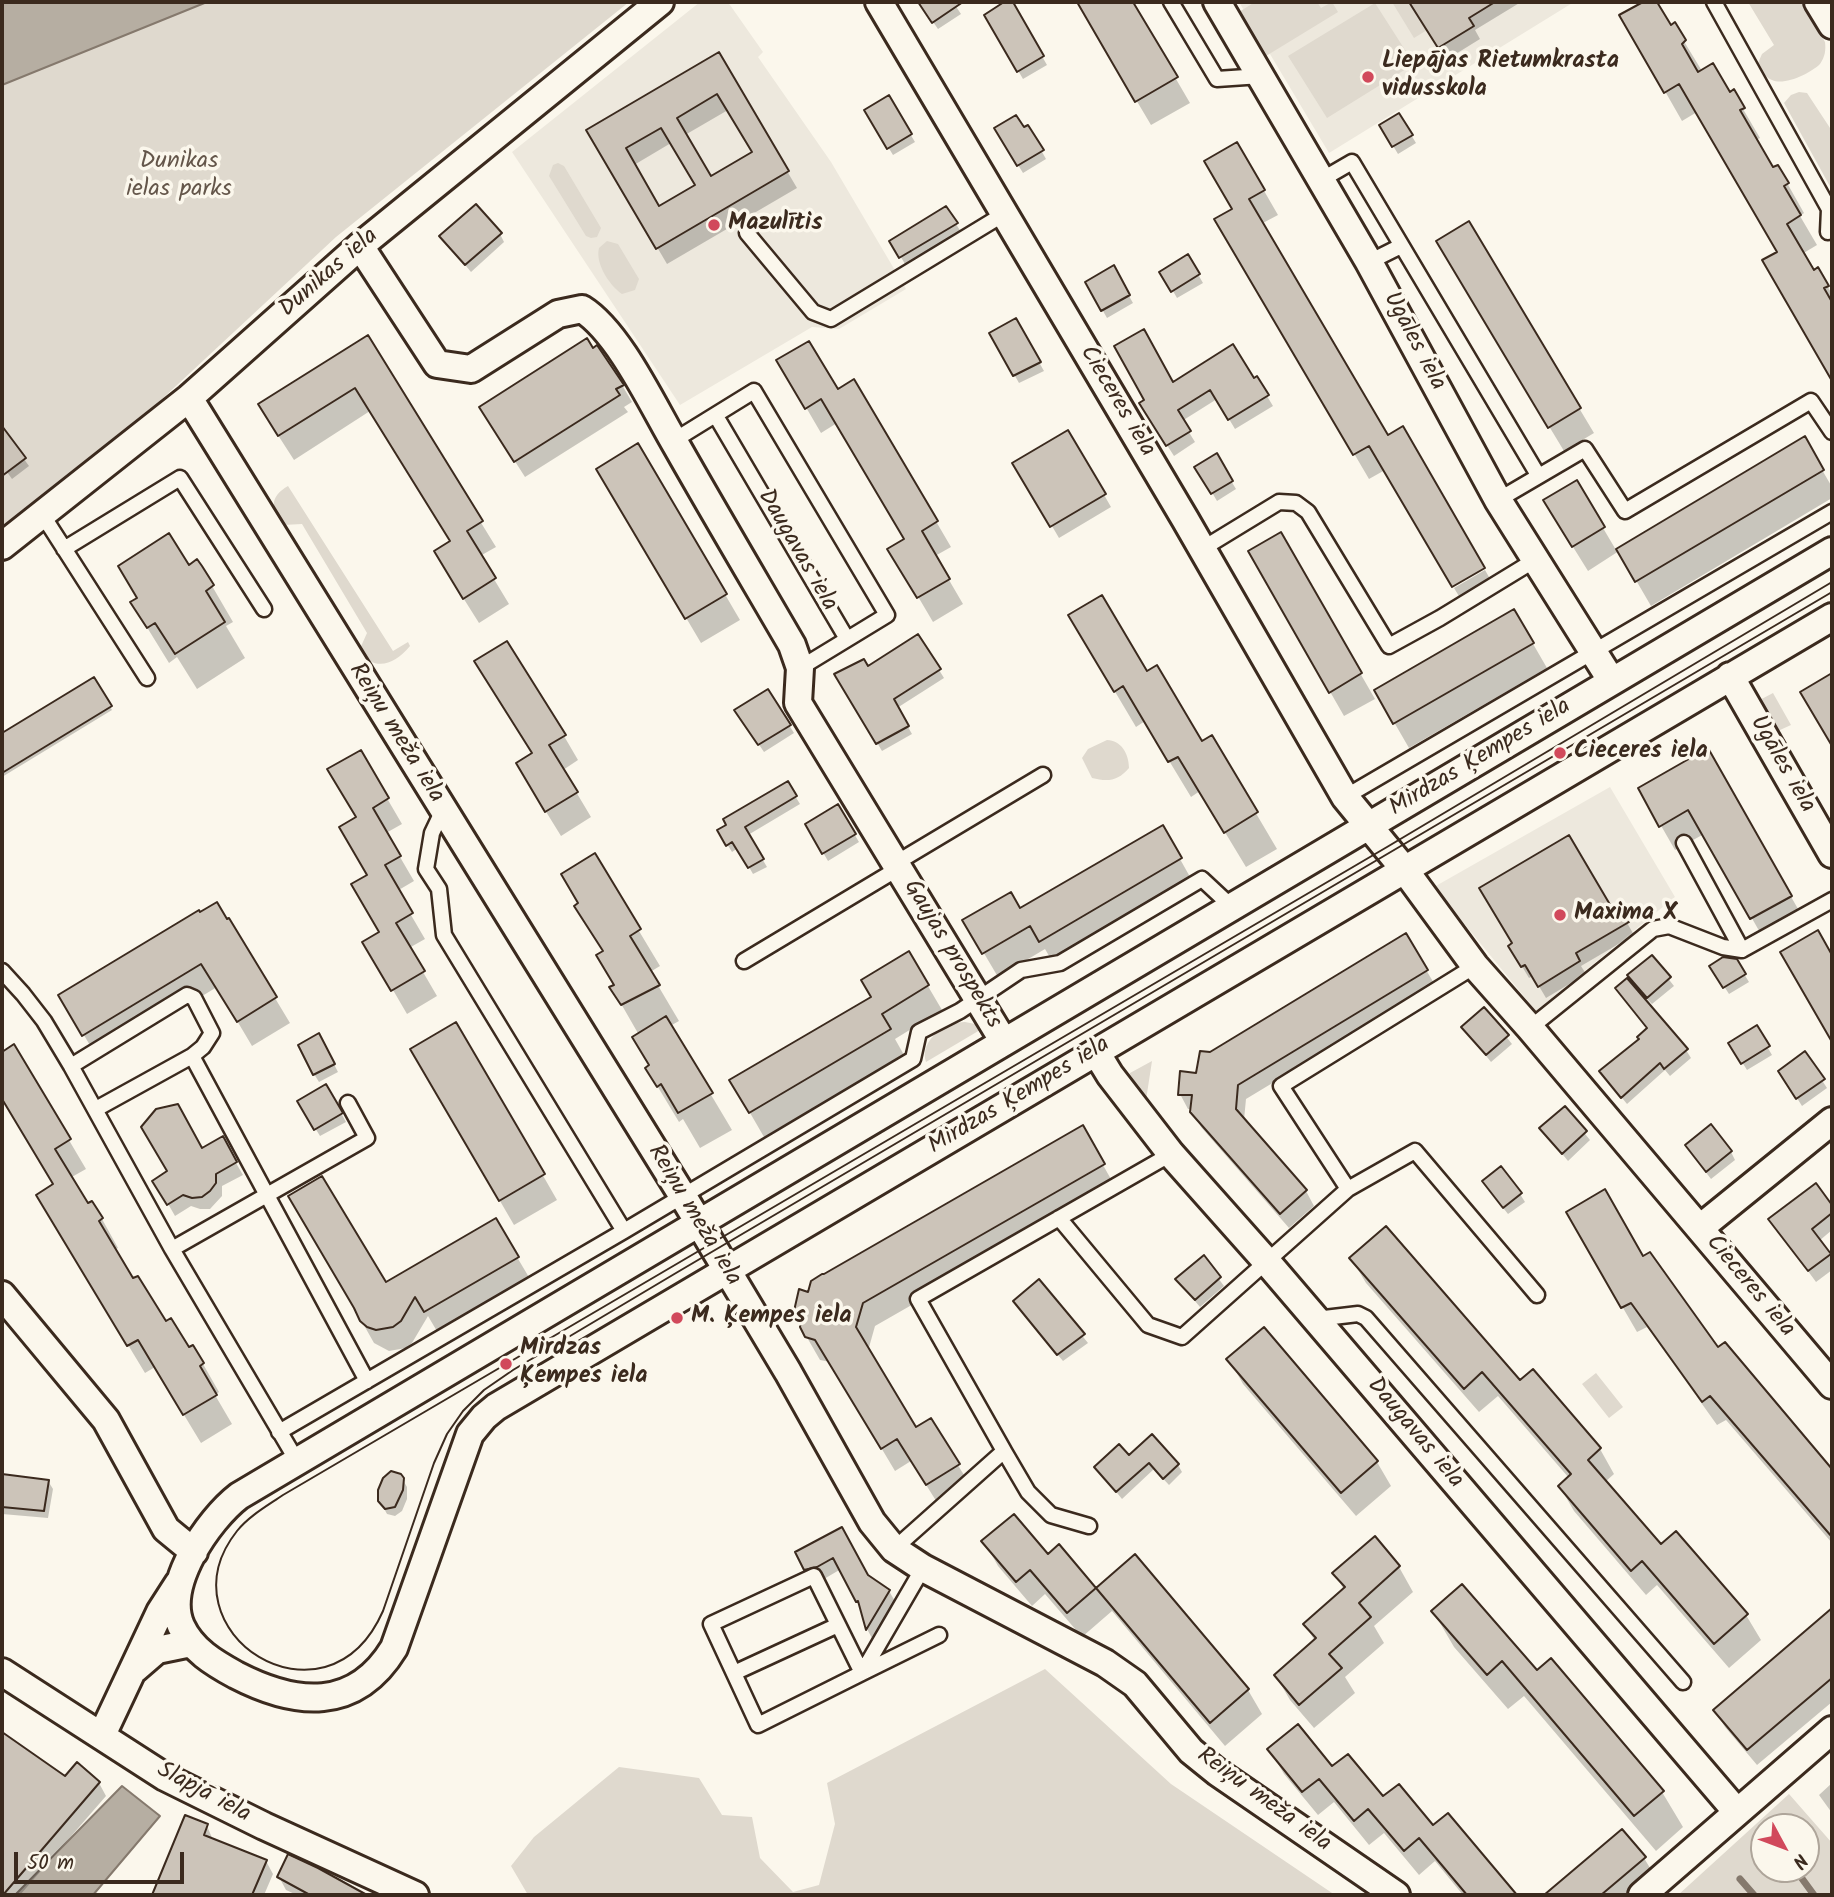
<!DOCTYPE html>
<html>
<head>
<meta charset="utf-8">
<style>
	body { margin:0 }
	#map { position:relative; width:1834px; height:1897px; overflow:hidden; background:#fbf7ec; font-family:Kalam,sans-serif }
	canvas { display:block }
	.frame { position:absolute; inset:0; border:4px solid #3b2a1e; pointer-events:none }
	.north { position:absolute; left:1750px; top:1813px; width:70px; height:70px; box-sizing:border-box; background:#fbf7ec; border:2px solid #aea59a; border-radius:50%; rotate:131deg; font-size:19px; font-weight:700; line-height:28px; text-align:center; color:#3b2a1e }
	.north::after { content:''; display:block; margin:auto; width:24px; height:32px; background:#d1495b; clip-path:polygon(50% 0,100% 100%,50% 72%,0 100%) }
	.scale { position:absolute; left:14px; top:1852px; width:170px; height:32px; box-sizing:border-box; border:4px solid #3b2a1e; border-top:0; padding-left:9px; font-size:21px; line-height:24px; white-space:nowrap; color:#3b2a1e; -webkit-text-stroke:5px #fbf7ec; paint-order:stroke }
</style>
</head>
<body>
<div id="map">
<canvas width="1834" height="1897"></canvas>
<div class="frame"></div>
<div class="north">N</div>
<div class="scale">50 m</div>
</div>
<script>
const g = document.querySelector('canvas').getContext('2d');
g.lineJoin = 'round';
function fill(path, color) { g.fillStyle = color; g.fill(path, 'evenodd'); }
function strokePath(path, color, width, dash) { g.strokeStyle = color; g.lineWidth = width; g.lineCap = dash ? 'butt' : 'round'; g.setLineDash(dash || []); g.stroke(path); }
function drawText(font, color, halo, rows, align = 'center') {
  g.font = font + ' Kalam,sans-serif'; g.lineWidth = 7; g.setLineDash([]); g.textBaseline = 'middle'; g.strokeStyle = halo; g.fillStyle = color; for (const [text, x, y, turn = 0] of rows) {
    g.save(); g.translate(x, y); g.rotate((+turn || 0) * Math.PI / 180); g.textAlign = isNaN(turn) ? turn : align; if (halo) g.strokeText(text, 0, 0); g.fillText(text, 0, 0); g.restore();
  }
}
fill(new Path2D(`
	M700,2h27l3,3 33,47 -5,5 73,105 75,127 -67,40 -27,-2 -132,78 -168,-253z
	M1239,2h335l-245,151z
	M1610,787l65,110 -139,114 -102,-124z`), '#ede8dd');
fill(new Path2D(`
	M207,2h422l-293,235 -174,162 -8,16 -152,124v-454z
	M1255,2h57l2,2 3,-2 4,6 11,-6 6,10 -72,44 -27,-44z
	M1392,2h17l18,28 -13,8z
	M1748,2h54l23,40c1,8 0,15 -5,22 -9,9 -35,22 -48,16 -8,-3 -10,-10 -14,-17l4,-9 12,-9z
	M1375,3l39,61 -87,54 -39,-62z
	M1799,92l8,1 25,38v59l-48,-87 7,-8z
	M558,163l6,3 37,62 -4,9 -6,1 -5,-2 -37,-60 4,-11z
	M607,241l11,3 21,35 -4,11 -13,4c-13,-9 -27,-31 -23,-46z
	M288,486l105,165 15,-9 2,4c-16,19 -33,25 -52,7l9,-20 -65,-109 -19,1c-12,-16 -14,-28 5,-39z
	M1773,693l18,32 -11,5h-6l-18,-28z
	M1107,740c14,0 22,14 22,28 -11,13 -21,14 -37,10l-10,-20 6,-9z
	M965,1022l10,2 5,6 -54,32c-7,-22 20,-40 39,-40z
	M1152,1061l-6,39 -18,-20 2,-7z
	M1596,1373l27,34 -14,11 -27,-34z
	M1045,1669l126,115 164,111h-807l-17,-29 23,-29 85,-70 80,11 23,37 30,2 8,41 33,34 26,-7 16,-61 -8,-41z
	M1789,1794l43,49v52h-154zM1764,1827h42v42h-42z`), '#dfd9ce');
const water = new Path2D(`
	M2,2h205l-205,83z
	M122,1786l38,30 -67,79h-78z`);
fill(water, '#b6aea2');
strokePath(water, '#85796d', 2);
fill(new Path2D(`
	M919,2h34l8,12 -23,15z
	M1007,2h4l36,63 -24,14 -37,-63z
	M1078,2h53l59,101 -39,22z
	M1411,2h110l-46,28 5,9 -34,21z
	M1646,2h9l15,25 4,-2 28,46 27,23 4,-2 27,46 -4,2 17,30 5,-3 26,46 -4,3 17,29 -15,9 11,18 4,-3 15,25v84l-67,-117 14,-8 -82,-141 -15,9 -60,-105z
	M718,54l79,134 -130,76 -79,-134zM728,110l26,43 -43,25 -26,-43zM671,143l26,43 -38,22 -25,-43z
	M888,97l27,45 -22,13 -27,-44z
	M1399,115l17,28 -18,11 -17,-28z
	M1028,127l18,32 -23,14 -27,-44 27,1z
	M1237,144l41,71 -17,9 124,246 -16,9 -152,-259 17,-11z
	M946,208l15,24 -56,32 -13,-22z
	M1468,223l126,210 -30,18 -112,-185z
	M500,234l4,8 -33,30 -29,-35z
	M1188,257l15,26 -26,15 -15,-26z
	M1113,268l20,35 -26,15 -20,-35z
	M1015,320l29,51 -25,12 -28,-49z
	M367,338l129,209 -16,9 29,48 -30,19 -29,-46 2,-35 -82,-131 -76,49 -20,-31z
	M779,361l58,30 17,-10 97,166 -16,9 28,48 -30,18 -43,-73 16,-9 -69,-117 -16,10z
	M1256,378l17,28 -38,23 -18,-30 -35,22 13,21 -21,14 -27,-42 26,-30z
	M622,385l10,17 -8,5 4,5 -103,65 -34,-53z
	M2,429l27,37 -17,13 -10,-14z
	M1068,432l43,75 -52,31 -44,-75z
	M1804,439l28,48v11l-181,108 -32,-55 -31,20 -28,-45 43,2 13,22z
	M638,446l102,174 -39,23 -103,-174z
	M1216,456l20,33 -19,12 -20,-34z
	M1280,534l95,165 -31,17 -94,-164z
	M188,567h13l32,55 -7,4 19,32 -48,31 -20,-32 -8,6 -37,-60z
	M1485,570l13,23 -30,18 -14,-23z
	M1514,611l33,57 -138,80 -33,-57z
	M1070,616l77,57 55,70 9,-6 66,112 -31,18 -46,-76 -9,6 -46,-76 -9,6z
	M918,636l26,42 -47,30 15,26 -30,17 -46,-77 31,-5z
	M94,679l18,31 -110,67v-42z
	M491,686l73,50 14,24 -15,10 28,47 -30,19 -29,-47 1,-35z
	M768,692l26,41 -30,19 -23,-34z
	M1707,751l98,170 -39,22 -62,-109 -29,16 -35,-61z
	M360,752l42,72 -16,9 28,48 -17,10 28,48 -16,9 28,48 -30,18 -42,-72 16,-9 -23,-115z
	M787,783l13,21 -52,31 19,32 -14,7 -15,-26 -6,4 -13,-21z
	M838,807l21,35 -31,19 -21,-36z
	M1162,827l32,57 -139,82 -10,-17 -47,28 -33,-56 55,-10z
	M594,856l66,110 -10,6 29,49 -9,5 62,104 -32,18 -17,-29 -4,3 -32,-53 4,-3 -12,-31 -27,-47 4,-2 -12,-33 -28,-47 4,-2z
	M1618,907l16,28 -53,31 5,8 -40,24 -13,-22 -4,2 -12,-20z
	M228,920l62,103 -38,23 -35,-59 -119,72 -37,-63z
	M1406,936l29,49 -189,114 -2,21 62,71 8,15 -25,22 -88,-101 -8,-18h-5l-8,-15 17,-19 13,-22z
	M909,954l33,56 -47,29 9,16 -140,82 -33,-57 142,-83z
	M1652,958l22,28 -22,18 -16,-16 -7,-12z
	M1736,961l13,21 -20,12 -18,-28z
	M1484,1009l28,35 -21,18 -28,-35z
	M456,1024l101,176 -43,25 -102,-175z
	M1756,1028l16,27 -25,15 -17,-27z
	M323,1043l15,29 -19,10 -5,-8z
	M14,1047l72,122 -16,9 17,28 5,-3 10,16 16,29 -4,2 18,30 33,43 38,41 16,28 -4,3 17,29 -31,19 -46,-76 -10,6 -90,-149v-39l-53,-88v-43z
	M1686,1050l5,8 -21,18 -5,-6 -38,34 -26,-32z
	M1804,1053l23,35 -25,18 -22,-35z
	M326,1086l20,36 -26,14 -21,-34z
	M1565,1109l25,31 -22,21 -27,-33z
	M1082,1128l34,60 -241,138 -7,25 48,79 14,-10 42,68 -32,19 -29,-46 -16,10 -65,-109 -10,-2 -19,-33 1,-5 -6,-11 14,-17z
	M222,1139l21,36 -21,11v10l-12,13h-10l-9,-3 -16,10 -20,-35z
	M1731,1152l4,8 -24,19 -20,-26z
	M1815,1185l17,23v22l-13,11 13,19v10l-16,12 -46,-63z
	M1488,1189l32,5 5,8 -17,12z
	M1568,1213l75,45 75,92 7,-5 107,126v72l-106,-123 -9,5 -70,-98 -10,5z
	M495,1220l35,59 -92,54 -10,-17 -16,27 -6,5 -17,3 -15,-8 -13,-23 24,-35z
	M1203,1258l21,28 -24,21 -23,-27z
	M1351,1258l169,124 13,-11 67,78 14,25 -9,8 56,65 85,68 15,25 -32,28 -72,-83 -11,10 -72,-84 -14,-24 9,-9 -71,-82 -19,16 -113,-129z
	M1039,1282l49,61 -25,18 -43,-51z
	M1229,1359l148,103 14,24 -35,30 -113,-132z
	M1129,1457l49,8 4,7 -13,13 -15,-16 -32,30 -26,-32z
	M400,1475l7,12v12l-5,12 -7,5 -8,-2 -7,-13z
	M2,1476l46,5 5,8 -5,29 -46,-4z
	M841,1529l26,48 22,14 7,12 -23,37 -6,-11 -6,-22 -20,-38 -17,10 -11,2 -16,-29z
	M984,1541l63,15 12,-10 37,44 39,-33 113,133 14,24 -37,32 -113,-135 -30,26 -37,-43 -13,12 -34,-40z
	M1399,1567l14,25 -39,34 10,17 -39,34 10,16 -41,35 -24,-28 -14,-24 39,-35 -10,-16 39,-35 -9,-16z
	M1433,1611l103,62 126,119 21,35 -27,24 -132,-155 -16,13 -54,-62z
	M1832,1611v91l-75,63 -32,-38 -10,-17z
	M2,1734l64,44 11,-13 22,18 7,13 -86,99h-18z
	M1270,1750l113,49 50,29 15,-13 66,80h-51l-28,-34 -16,14 -35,-42 -15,12 -35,-43 -16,13 -34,-41z
	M1832,1783v30l-13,-18z
	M186,1817l21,9 6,14 53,21 7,13 -9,21h-110z
	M1622,1831l22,27 15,25 -15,12h-98z
	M317,1870l47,25h-67l-11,-5 -7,-13z`), '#0003');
strokePath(new Path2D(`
	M1795,1869l19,26
	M1740,1879l14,16`), '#85796d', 7);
const building = new Path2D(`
	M918,2h45l-31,21z
	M1004,2h9l31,54 -27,16 -33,-57z
	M1077,2h56l45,75 -43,25z
	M1409,2h86l-26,16 5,8 -36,22z
	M1643,2h14l14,23 4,-3 11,18 -4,4 16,28 15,-9 17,29 4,-3 11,19 -5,2 33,57 5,-2 11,18 -5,3 17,29 -14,9 27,46 4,-3 11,19 -5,2 8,14v79l-70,-121 15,-8 -98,-168 -15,9 -45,-78z
	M719,52l70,119 -133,78 -70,-119zM717,94l35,58 -41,24 -34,-58zM661,128l34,57 -36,21 -33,-58z
	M889,95l23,39 -25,15 -23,-39z
	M1399,113l14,22 -21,12 -13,-22z
	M1016,115l8,12 4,-2 16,25 -27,16 -23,-38z
	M1237,142l28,48 -16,9 139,236 15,-9 82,142 -33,19 -83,-141 -16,9 -139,-236 18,-10 -28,-48z
	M476,204l26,29 -37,32 -26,-29z
	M946,206l12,17 -59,35 -10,-17z
	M1469,221l112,187 -33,20 -112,-187z
	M1188,254l12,20 -29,18 -12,-20z
	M1114,265l16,30 -29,16 -16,-29z
	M1016,318l25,44 -28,14 -24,-43z
	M1144,329l29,53 60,-38 21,34 3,-2 12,19 -41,25 -18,-30 -32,20 13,21 -25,15 -27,-43 5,-3 -30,-54z
	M368,335l115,186 -16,10 29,47 -33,21 -29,-48 16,-10 -95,-153 -77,48 -20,-32z
	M587,338l6,10 4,-3 27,40 -8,4 4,6 -106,67 -35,-55z
	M809,341l29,48 16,-10 84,142 -16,10 28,48 -33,19 -30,-49 17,-10 -83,-140 -16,10 -29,-49z
	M2,426l24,32 -24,18z
	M1068,430l38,64 -56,33 -38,-64z
	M1805,436l19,34 -189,112 -19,-33z
	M638,443l89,151 -42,25 -89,-150z
	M1217,453l16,28 -22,13 -17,-27z
	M1577,480l28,47 -33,20 -29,-47z
	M1281,532l81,141 -33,20 -81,-142z
	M169,533l20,32 8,-6 5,7 12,19 -8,6 19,31 -50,32 -20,-31 -8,5 -17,-26 7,-4 -19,-32z
	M1102,595l45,76 10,-6 45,76 10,-6 46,77 -34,21 -46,-76 -10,5 -45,-76 -9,6 -46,-77z
	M1514,609l20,34 -141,81 -19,-34z
	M918,634l23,35 -47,30 15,27 -33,18 -42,-70 30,-15 4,7z
	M507,641l59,94 -17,10 29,47 -33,20 -29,-49 16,-10 -58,-92z
	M1832,673v73l-32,-54z
	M94,677l18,29 -110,67v-40z
	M768,689l23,36 -33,20 -24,-35z
	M1708,748l84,148 -42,23 -62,-109 -29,17 -21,-39z
	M361,750l28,48 -16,10 28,48 -16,9 28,48 -17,10 29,48 -34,20 -29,-49 17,-10 -28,-48 16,-9 -28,-48 17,-10 -29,-48z
	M788,781l9,15 -52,31 19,32 -16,9 -16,-26 -6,4 -9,-16 9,-5 -3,-6z
	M838,804l18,30 -34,20 -17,-30z
	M1163,825l19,33 -143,84 -9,-16 -48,28 -20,-34 49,-28 9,16z
	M1569,835l43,73 6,-4 11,18 -53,31 4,8 -42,26 -13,-22 -4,2 -13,-21 4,-3 -33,-55z
	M595,853l46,76 -11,7 30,49 -39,20 -12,-18 5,-2 -18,-30 7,-4 -29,-45 4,-3 -17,-29z
	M217,902l10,17 2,-1 48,79 -40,25 -36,-58 -119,72 -24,-41 141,-85 1,2z
	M1818,930l14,25v87l-52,-90z
	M1406,933l22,37 -190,115 -2,24 71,81 -27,24 -90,-102 2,-17h-14l2,-24 16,2 4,-22 10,1z
	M909,951l20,34 -47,29 9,15 -142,84 -20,-33 142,-83 -10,-17z
	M1652,955l19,22 -24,21 -20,-23z
	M1723,957l14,2 9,15 -23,14 -14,-22z
	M1627,978l61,71 -24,20 -4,-6 -39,35 -22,-27 40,-32 -2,-2 10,-9 -32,-40z
	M1484,1007l25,28 -23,20 -25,-28z
	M666,1016l47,77 -35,20 -17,-29 -4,3 -12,-19 4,-3 -17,-28z
	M456,1022l89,152 -46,27 -89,-152z
	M1757,1025l13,21 -29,18 -13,-21z
	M319,1033l16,31 -22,11 -15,-30z
	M14,1044l57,95 -16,10 33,54 4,-2 11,17 -4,3 34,57 5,-2 28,45 5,-3 18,29 4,-2 11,18 -4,3 17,29 -34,20 -45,-75 -11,6 -91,-151 17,-11 -51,-85v-47z
	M1805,1051l20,28 -29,20 -18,-28z
	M326,1084l17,29 -29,17 -17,-29z
	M178,1104l24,44 21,-12 14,26 -21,12v9l-6,8 -8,6 -10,1 -9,-3 -16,10 -15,-24 15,-10 -26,-44 15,-18z
	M1565,1106l22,25 -25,23 -23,-26z
	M1711,1124l21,27 -26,21 -21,-27z
	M1083,1125l22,39 -242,139 -7,24 60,100 15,-9 29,46 -34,21 -29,-46 -16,10 -66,-109 -10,-3 -5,-10 2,-14 -8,-2 5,-22 9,3 3,-11 11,-7h2z
	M1501,1166l21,27 -19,15 -21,-27z
	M322,1176l64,106 110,-64 23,39 -95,55 -9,-15 -14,24 -8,6 -17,3 -9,-3 -7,-6 -6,-13 -66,-112z
	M1816,1183l16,22v8l-20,16 19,25 -23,17 -40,-52z
	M1605,1189l38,67 7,-4 68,95 7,-5 107,127v68l-122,-141 -8,6 -71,-99 -10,5 -55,-96z
	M1386,1226l134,154 13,-11 68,79 -13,12 73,84 15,-13 72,83 -34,30 -72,-83 -11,10 -73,-85 13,-12 -89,-102 -18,17 -115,-131z
	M1204,1255l17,22 -26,23 -20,-21z
	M1039,1279l46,55 -28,21 -44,-54z
	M1264,1327l114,134 -37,32 -115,-134z
	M1152,1434l27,30 -16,15 -14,-16 -33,29 -22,-25 25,-23 10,11z
	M391,1471l10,3 3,4 -1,12 -8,17 -10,2 -7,-8v-11l5,-12z
	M2,1474l47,6 -5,31 -42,-4z
	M1014,1514l34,40 11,-10 37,44 -29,25 -37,-43 -14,12 -35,-41z
	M842,1527l26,48 22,15 -24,40 -8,-29 -2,1 -23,-44 -16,9 -13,3 -9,-18z
	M1375,1536l25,30 -41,37 12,14 -42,37 13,14 -43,37 -25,-30 42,-37 -13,-14 42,-37 -13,-14z
	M1135,1554l114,135 -39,34 -114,-135z
	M1462,1584l75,86 14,-12 113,133 -30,25 -132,-155 -15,14 -56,-64z
	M1832,1608v70l-85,72 -34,-40z
	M1298,1724l34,42 16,-12 35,42 16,-12 34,41 15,-12 69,82h-50l-48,-57 -15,13 -36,-42 -14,12 -35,-42 -17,13 -35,-43z
	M2,1732l63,44 12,-14 23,20 -97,113z
	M185,1815l23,9 -4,11 63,25 -15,35h-100z
	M1622,1829l24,28 -45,38h-57z
	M288,1854l30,14 49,27h-57l-33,-18z`);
fill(building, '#ccc4b9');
strokePath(building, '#3b2a1e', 2);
const service = new Path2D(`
	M1171,2l46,77 44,-3
	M1714,2l115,207 -1,23 4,-2
	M1321,180l31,-18 186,313
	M747,233l66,79 18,7 173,-105
	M1369,262l32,-16
	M716,416l131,223
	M673,441l81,-50 133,224 -87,53
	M1498,500l87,-51 40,62 186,-110 21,31
	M42,514l105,164
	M64,549l116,-71 84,131
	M1202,549l77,-47 17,1 12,9 81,134 51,-28 95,-58
	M1345,797l487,-285
	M442,812l-10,21 -6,36 13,20 5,46 180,296
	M1684,843l58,107 90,-50
	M896,863l147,-88
	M744,961l155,-93
	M2,971l21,23 21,27 27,45 101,183 125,212
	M1530,1028l123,-99 16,-3 54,21 19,3
	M192,1056l175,325
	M71,1066l116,-71 7,3 18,35 -9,14 -11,9 -96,53
	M1348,1189l67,-38 122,144
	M1059,1218l89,107 34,12 166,-148 -67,-103 194,-120
	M172,1249l195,-111 -19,-35
	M1316,1319l42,-5 8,4 317,364
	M279,1432l345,-201 289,-172 6,-27 41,-21 61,-41 39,-7 142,-84 30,28
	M1004,1451l24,41 23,23 38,11
	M894,1549l110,-98 -86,-152 253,-145
	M923,1568l-61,105 -104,52 -47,-101 103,-48 48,97 77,-38
	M734,1673l104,-48`);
const minor = new Path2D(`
	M879,2l306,517 160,278 59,72 71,97 55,62 302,357
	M1217,2l152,260 129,238 113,180
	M1818,2l14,23
	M360,246l77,118 34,5 87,-55 24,-5c37,23 71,97 94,136 38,67 77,133 116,200l8,23 -2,35 206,339
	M189,398l498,805 101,169 84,150 22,27 29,19 182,95 30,21 56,67 26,21 179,123
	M2,546l187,-148 171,-152 300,-244
	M1832,551l-1593,945c-31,24 -76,89 -58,130 11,24 33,37 55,49 60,31 119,37 158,-27l76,-214 14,-17 12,-10 1336,-790
	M1730,676l102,178
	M1096,1052l14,23 61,79 96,108 470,550
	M1700,1228l132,-107
	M2,1295l104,125 60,109 28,23
	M135,1669l22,-19 34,-7
	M2,1672l163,105 99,49 151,69
	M102,1735l58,-123 18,-28
	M1642,1895l190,-165`);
strokePath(service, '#3b2a1e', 19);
strokePath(minor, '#3b2a1e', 32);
strokePath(service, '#fbf7ec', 14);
strokePath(minor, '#fbf7ec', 26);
strokePath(new Path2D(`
	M1832,582l-445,265 -1104,648c-16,11 -34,21 -46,36 -79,100 89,209 146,80l51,-148 13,-29 16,-23 21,-21 29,-20 163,-97 1156,-681`), '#3b2a1e', 2);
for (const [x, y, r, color] of [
	[1368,77,7,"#d1495b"],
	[714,225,7,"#d1495b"],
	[1560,753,7,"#d1495b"],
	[1560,915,7,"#d1495b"],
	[677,1318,7,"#d1495b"],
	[506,1364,7,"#d1495b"]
]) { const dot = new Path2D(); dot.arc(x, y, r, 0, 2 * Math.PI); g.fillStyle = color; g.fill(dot); strokePath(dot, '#fbf7ec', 2.5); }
drawText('bold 24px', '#3b2a1e', '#fbf7ec', [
	["Liepājas Rietumkrasta",1382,63],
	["vidusskola",1382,91],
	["Mazulītis",728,225],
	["Cieceres iela",1574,753],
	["Maxima X",1574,915],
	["M. Ķempes iela",691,1318],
	["Mirdzas",520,1350],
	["Ķempes iela",520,1378]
], 'left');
drawText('24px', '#64564a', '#fbf7ec', [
	["Dunikas",179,163],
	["ielas parks",179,191]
]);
drawText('24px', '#3b2a1e', '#fbf7ec', [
	["Dunikas iela",330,274,-41],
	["Ugāles iela",1413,342,62],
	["Cieceres iela",1116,402,59],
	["Daugavas iela",796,551,60],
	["Reiņu meža iela",395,734,58],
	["Mirdzas Ķempes iela",1481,759,-31],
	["Ugāles iela",1781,765,60],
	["Gaujas prospekts",951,955,59],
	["Mirdzas Ķempes iela",1020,1097,-31],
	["Reiņu meža iela",693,1216,59],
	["Cieceres iela",1749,1287,50],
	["Daugavas iela",1414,1434,50],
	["Slapjā iela",203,1794,28],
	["Reiņu meža iela",1263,1801,36]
]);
</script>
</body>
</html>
